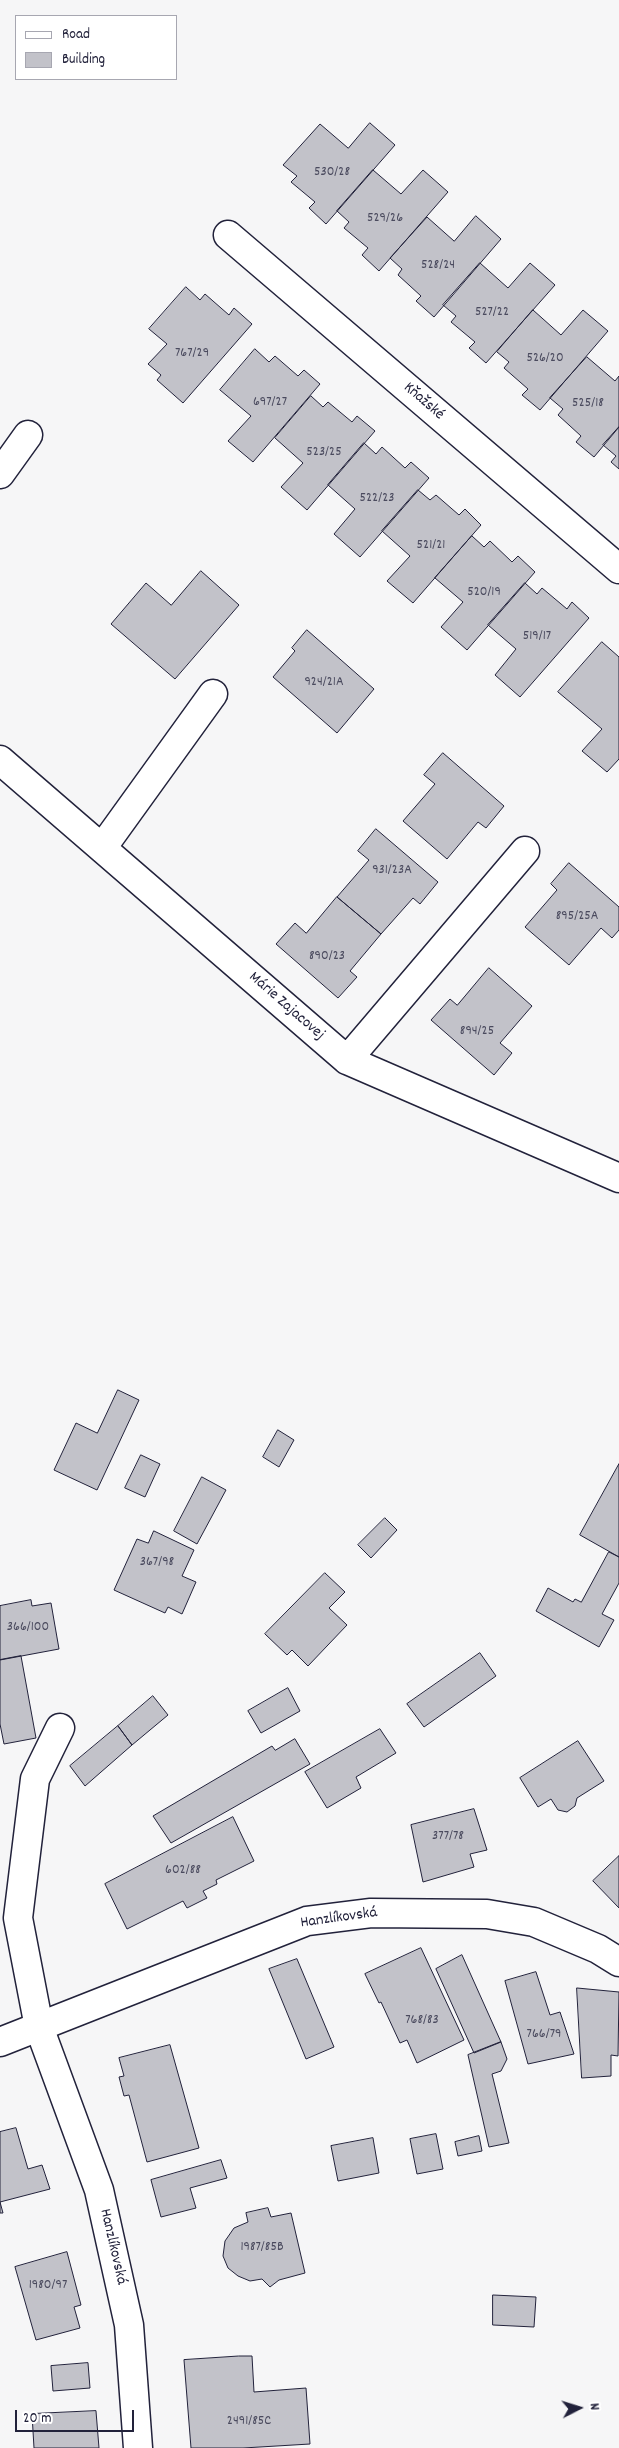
<!DOCTYPE html>
<html>
<head>
<meta charset="utf-8">
<style>
	body { margin:0 }
	#map { position:relative; width:619px; height:2448px; overflow:hidden; background:#f6f6f7; font-family:Dekko,sans-serif }
	canvas { display:block }
	.legend { position:absolute; left:15px; top:15px; width:162px; height:65px; box-sizing:border-box; background:#fff; border:1px solid #a7a7b1; margin:0; padding:6px 9px; list-style:none; font-size:15px; color:#22223b }
	.legend li { display:flex; align-items:center; gap:10px; height:25px }
	.legend b { width:25px; border:1px solid #a7a7b1 }
	.north { position:absolute; left:554px; top:2383px; width:50px; height:50px; -webkit-text-stroke:4px #fff; paint-order:stroke; rotate:85deg; font-size:14px; font-weight:700; line-height:20px; text-align:center; color:#22223b }
	.north::after { content:''; display:block; margin:auto; width:18px; height:22px; background:#22223b; clip-path:polygon(50% 0,100% 100%,50% 72%,0 100%) }
	.scale { position:absolute; left:15px; top:2410px; width:119px; height:22px; box-sizing:border-box; border:2px solid #22223b; border-top:0; padding-left:6px; font-size:15px; line-height:18px; white-space:nowrap; color:#22223b; -webkit-text-stroke:4px #fff; paint-order:stroke }
</style>
</head>
<body>
<div id="map">
<canvas width="619" height="2448"></canvas>
<ul class="legend">
<li><b style="height:6px;background:#fff"></b>Road</li>
<li><b style="height:14px;background:#c2c2c9"></b>Building</li>
</ul>
<div class="north">N</div>
<div class="scale">20 m</div>
</div>
<script>
const g = document.querySelector('canvas').getContext('2d');
g.lineJoin = 'round';
function fill(path, color) { g.fillStyle = color; g.fill(path, 'evenodd'); }
function strokePath(path, color, width, dash) { g.strokeStyle = color; g.lineWidth = width; g.lineCap = dash ? 'butt' : 'round'; g.setLineDash(dash || []); g.stroke(path); }
function drawText(font, color, halo, rows, align = 'center') {
  g.font = font + ' Dekko,sans-serif'; g.lineWidth = 4; g.setLineDash([]); g.textBaseline = 'middle'; g.strokeStyle = halo; g.fillStyle = color; for (const [text, x, y, turn = 0] of rows) {
    g.save(); g.translate(x, y); g.rotate((+turn || 0) * Math.PI / 180); g.textAlign = isNaN(turn) ? turn : align; if (halo) g.strokeText(text, 0, 0); g.fillText(text, 0, 0); g.restore();
  }
}
const building = new Path2D(`
	M370,123l25,22 -69,79 -17,-16 6,-6 -24,-20 6,-6 -14,-11 37,-41 28,24z
	M373,170l28,24 22,-24 25,22 -69,79 -17,-16 6,-7 -24,-20 5,-6 -12,-11z
	M476,216l25,23 -67,78 -18,-16 5,-5 -23,-21 4,-6 -12,-11 37,-41 27,24z
	M480,263l28,25 22,-25 25,22 -69,78 -17,-15 6,-6 -24,-20 5,-6 -13,-11z
	M186,287l14,13 5,-6 24,21 5,-7 18,16 -69,79 -26,-23 4,-5 -13,-11 19,-20 -18,-15z
	M533,310l28,25 22,-25 25,21 -68,79 -18,-15 6,-6 -24,-21 5,-6 -12,-10z
	M255,349l14,13 6,-6 23,20 6,-6 16,14 -67,78 -25,-21 23,-25 -31,-26z
	M587,357l28,24 4,-5v51l-25,30 -18,-15 5,-6 -23,-21 5,-6 -13,-11z
	M311,396l12,11 5,-5 24,20 5,-6 18,15 -68,79 -26,-23 22,-24 -28,-25z
	M619,427v42l-8,-7 5,-6 -13,-11z
	M364,443l12,11 6,-7 23,21 6,-6 18,16 -69,79 -26,-23 21,-25 -27,-24z
	M418,490l12,10 6,-5 23,20 6,-6 16,16 -68,78 -26,-22 23,-25 -28,-25z
	M472,536l12,11 6,-6 22,21 6,-6 17,16 -68,78 -26,-23 22,-25 -28,-24z
	M201,571l38,34 -64,74 -64,-55 35,-41 25,22z
	M525,583l12,11 5,-6 25,21 5,-7 17,16 -69,79 -25,-22 21,-26 -28,-24z
	M307,630l67,59 -37,44 -64,-56 22,-26 -3,-3z
	M602,642l17,15v102l-12,13 -25,-21 20,-22 -44,-37z
	M443,753l61,53 -18,22 -8,-6 -31,37 -44,-38 32,-37 -11,-9z
	M376,829l62,53 -18,22 -7,-6 -32,36 -44,-37 32,-37 -11,-9z
	M569,863l50,44v23l-7,8 -11,-10 -32,37 -44,-38 32,-37 -6,-6z
	M337,897l44,37 -31,37 7,6 -19,21 -62,-54 19,-21 11,10z
	M489,968l43,38 -32,37 12,10 -18,22 -63,-55 19,-21 7,6z
	M118,1390l21,10 -42,90 -43,-20 22,-47 21,10z
	M278,1430l16,10 -15,27 -16,-10z
	M141,1455l19,9 -15,33 -20,-9z
	M619,1464v93l-39,-22z
	M202,1477l24,13 -29,54 -23,-13z
	M385,1518l12,12 -26,28 -13,-13z
	M154,1531l40,19 -12,26 14,6 -14,32 -14,-7 -3,6 -51,-23 23,-51 11,4z
	M609,1552l10,5v26l-17,31 12,6 -15,27 -63,-36 12,-23 25,14 2,-3 6,3z
	M325,1573l20,19 -16,16 18,17 -39,41 -16,-16 -5,5 -22,-21z
	M31,1600l1,6 19,-3 8,46 -59,11v-54z
	M480,1653l16,23 -72,51 -17,-23z
	M21,1656l15,82 -32,6 -4,-20v-64z
	M288,1688l12,23 -39,22 -13,-22z
	M153,1696l15,19 -36,30 -14,-19z
	M118,1726l14,19 -47,41 -15,-20z
	M380,1729l16,24 -40,24 5,11 -34,20 -22,-36z
	M295,1739l15,25 -139,79 -18,-27 119,-70 3,4z
	M578,1741l26,40 -27,17 -2,8 -8,6 -9,-2 -7,-11 -13,8 -18,-29z
	M474,1809l13,41 -17,4 4,13 -51,15 -12,-57z
	M233,1817l21,44 -38,19 1,4 -14,7 4,7 -20,10 -4,-7 -56,28 -22,-45z
	M619,1856v52l-26,-27z
	M421,1948l43,92 -47,23 -10,-23 -7,3 -19,-41 -2,1 -14,-29z
	M462,1955l39,87 -27,11 -38,-84z
	M297,1959l37,88 -28,12 -37,-90z
	M536,1972l14,43 10,-3 14,42 -46,10 -23,-83z
	M577,1988l42,4 -1,64 -7,-1v21l-29,2z
	M501,2042l6,17 -6,12 -9,3 17,69 -20,4 -21,-92z
	M170,2045l29,103 -52,14 -18,-67 -5,1 -5,-19 5,-1 -5,-18z
	M16,2128l12,41 14,-4 8,24 -50,13 3,11h-3v-81z
	M436,2134l7,35 -26,5 -7,-35z
	M479,2136l3,15 -24,5 -3,-14z
	M373,2138l6,35 -41,8 -7,-35z
	M221,2160l6,18 -37,10 6,20 -35,9 -10,-37z
	M268,2208l3,9 20,-4 14,60 -26,7 -9,7 -8,-8 -12,2 -12,-5 -10,-8 -5,-12 2,-15 9,-13 14,-6 -2,-9z
	M67,2252l14,53 -7,2 6,21 -44,12 -21,-73z
	M493,2295l43,2 -2,30 -41,-2z
	M239,2356h13l2,36 52,-4 4,56 -67,4h-52l-7,-88z
	M88,2363l2,25 -37,3 -2,-25z
	M96,2411l3,37h-65l-2,-34z`);
fill(building, '#c2c2c9');
strokePath(building, '#22223b', 1);
const minor = new Path2D(`
	M228,235l391,334
	M0,474l28,-39
	M0,760l347,300 272,118
	M102,848l111,-154
	M347,1060l178,-209
	M60,1728l-25,51 -17,139 21,109 60,163 30,135 9,123`);
const tertiary = new Path2D(`
	M0,2042l307,-121 64,-8 116,1 47,8 64,27 21,13`);
strokePath(minor, '#22223b', 31);
strokePath(tertiary, '#22223b', 31);
strokePath(minor, '#fff', 28);
strokePath(tertiary, '#fff', 28);
drawText('14px', '#4a4a5e', null, [
	["530/28",332,173],
	["529/26",385,219],
	["528/24",438,266],
	["527/22",492,313],
	["767/29",192,354],
	["526/20",545,359],
	["697/27",270,403],
	["525/18",588,404],
	["523/25",324,453],
	["522/23",377,499],
	["521/21",431,546],
	["520/19",484,593],
	["519/17",537,637],
	["924/21A",324,683],
	["931/23A",392,871],
	["895/25A",577,917],
	["890/23",327,957],
	["894/25",477,1032],
	["367/98",157,1563],
	["366/100",28,1628],
	["377/78",448,1837],
	["602/88",183,1871],
	["768/83",422,2021],
	["766/79",544,2035],
	["1987/85B",262,2248],
	["1980/97",48,2286],
	["2491/85C",249,2422]
]);
drawText('16px', '#22223b', '#fff', [
	["Kňažské",423,402,41],
	["Márie Zajacovej",286,1007,41],
	["Hanzlíkovská",339,1919,-8],
	["Hanzlíkovská",112,2247,77]
]);
</script>
</body>
</html>
